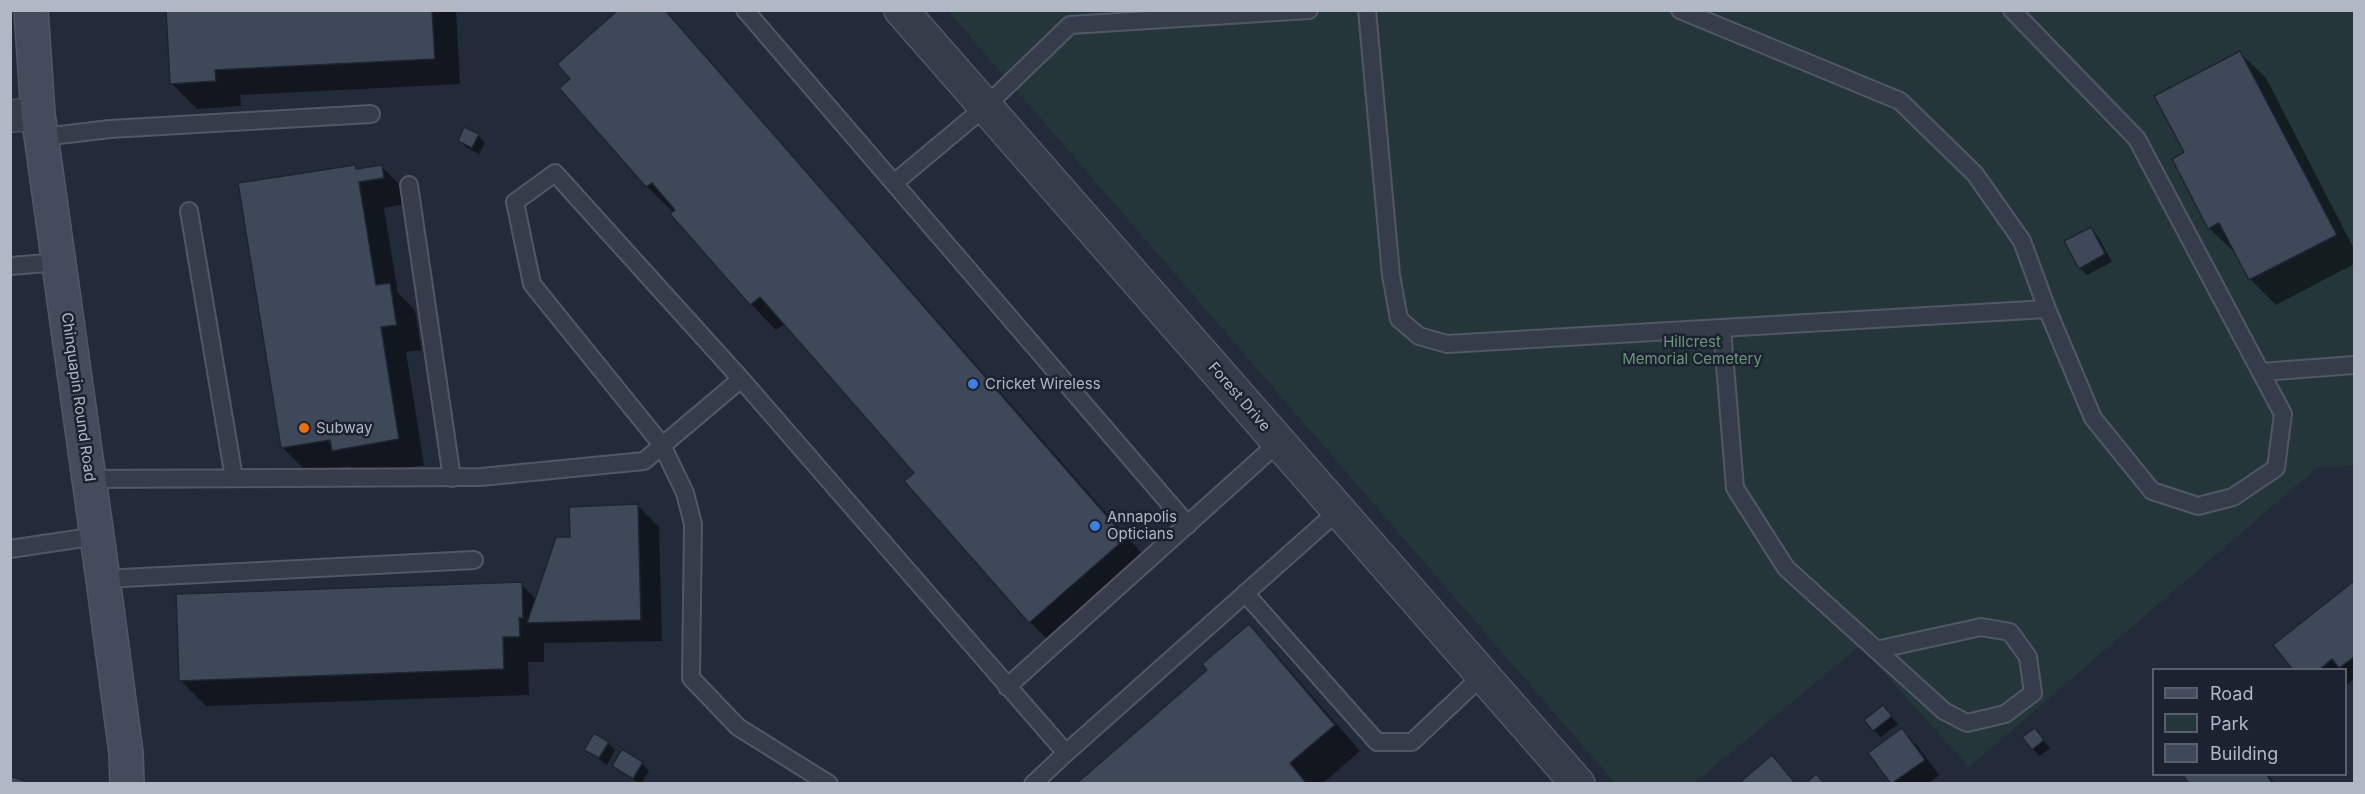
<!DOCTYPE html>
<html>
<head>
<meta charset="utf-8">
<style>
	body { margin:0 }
	#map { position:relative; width:2365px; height:794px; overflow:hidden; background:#232a3a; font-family:Inter,sans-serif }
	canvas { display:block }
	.frame { position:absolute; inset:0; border:12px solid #b2b7c6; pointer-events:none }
	.legend { position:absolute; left:2152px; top:668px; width:195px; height:108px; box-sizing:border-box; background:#1c222f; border:2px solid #585e6b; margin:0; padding:8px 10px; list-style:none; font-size:18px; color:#b2b7c6 }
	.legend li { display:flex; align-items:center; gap:12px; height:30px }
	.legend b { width:30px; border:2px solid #585e6b }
</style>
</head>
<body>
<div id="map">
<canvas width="2365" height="794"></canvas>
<div class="frame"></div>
<ul class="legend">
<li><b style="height:8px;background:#454b5d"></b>Road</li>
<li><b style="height:16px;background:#25363b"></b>Park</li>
<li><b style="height:16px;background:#3f4859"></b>Building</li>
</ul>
</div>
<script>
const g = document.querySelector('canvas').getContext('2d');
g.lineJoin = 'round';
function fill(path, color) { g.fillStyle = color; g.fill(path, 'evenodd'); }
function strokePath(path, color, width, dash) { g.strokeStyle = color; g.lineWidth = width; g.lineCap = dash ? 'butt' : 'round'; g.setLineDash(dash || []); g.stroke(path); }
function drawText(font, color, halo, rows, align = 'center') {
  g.font = font + ' Inter,sans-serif'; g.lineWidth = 5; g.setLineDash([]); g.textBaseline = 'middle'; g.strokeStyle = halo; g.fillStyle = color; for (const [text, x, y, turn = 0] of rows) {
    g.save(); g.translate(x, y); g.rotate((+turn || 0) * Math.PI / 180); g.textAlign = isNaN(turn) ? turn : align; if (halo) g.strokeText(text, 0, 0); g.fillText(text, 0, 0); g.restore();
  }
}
fill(new Path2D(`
	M948,11h1406v455l-36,1 -349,300 -109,-121 -166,137h-79z`), '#25363b');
fill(new Path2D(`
	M167,10h289l4,74 -220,11 1,11 -44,3 -26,-26z
	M665,10l486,554 -96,83 -25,-25 -114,-149 -131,-150 -9,7 -25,-26 -77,-91 -27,-27 -86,-98z
	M1099,10h37l-35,2z
	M2240,53l26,25 88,171v15l-78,41 -25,-25 -15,-28 -1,1 -26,-25 -23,-75z
	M478,135l7,8 -6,11 -12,-6 -8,-7z
	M355,166l4,4 22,-4 26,26 2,11 -25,5 14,85 17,17 6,38 1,2 -16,2 18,113 -65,11 -9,-10 -42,7 -26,-26z
	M2090,229l8,7 14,26 -25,13 -7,-7z
	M638,506l21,21 3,114 -118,2v19h-16l1,33 -323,11 -26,-26 341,-96 16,16 34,-62z
	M2354,582v100l-1,-2 -7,5v-15h-51l-19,-25z
	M1249,626l25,26 86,99 -38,33h-244l132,-113z
	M1883,707l15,17 -17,13 -7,-7z
	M1902,730l15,15 22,30 -11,9h-35l-22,-31z
	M2042,738l8,10 -10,8 -7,-7z
	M608,743l7,7 -8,15 -21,-15z
	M642,763l7,8 -8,13 -20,-11 -7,-7z
	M2184,774h84l7,10h-83z`), '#0007');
const building = new Path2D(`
	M166,10h266l3,49 -220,11 1,11 -46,3z
	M618,10h47l461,528 -97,85 -125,-142 10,-8 -154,-176 -10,8 -80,-91 5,-4 -23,-27 -6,4 -87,-99 11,-9 -13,-15z
	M2240,51l97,184 -88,45 -30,-57 -11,6 -36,-70 12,-7 -30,-56z
	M464,127l15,7 -7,14 -14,-7z
	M355,165l1,4 26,-4 2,13 -25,4 17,103 14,-2 6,38 1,4 -16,2 18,112 -67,12 -2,-11 -49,8 -43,-265z
	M2091,227l14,27 -26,15 -15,-28z
	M638,504l3,116 -114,3 29,-86h14l-1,-30z
	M2354,581v76l-15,11 -7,-9 -13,11h-26l-20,-25z
	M522,582l1,36h-4l1,19h-17l1,32 -325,12 -3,-87z
	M1249,624l86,101 -45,38 17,21h-231l131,-114 -5,-6z
	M1883,705l9,11 -19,15 -9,-11z
	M1902,728l23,32 -34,24 -23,-31z
	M2035,728l9,12 -12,10 -10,-13z
	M594,733l15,9 -10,16 -15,-8z
	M622,749l21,13 -10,17 -21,-13z
	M1772,755l24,29h-58z
	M1816,774l9,10h-20z
	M2182,774h84l7,10h-84z
	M10,776l23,8h-23z`);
fill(building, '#3f4859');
strokePath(building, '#1e2431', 1.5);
const service = new Path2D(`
	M745,10l443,515
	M1367,10l24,265 8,44 20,17 28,8 600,-35
	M1680,10l220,91 75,73 47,67 25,68 46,109 59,73 46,15 35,-9 43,-29 7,-54 -146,-275 -125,-129
	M43,137l67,-8 261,-15
	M894,183l91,-76 85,-82 239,-15
	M409,185l43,293
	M189,211l45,267
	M10,266l49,-4
	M1722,328l13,160 51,80 158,143 23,12 38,-9 28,-21 -5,-36 -18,-25 -29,-5 -105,23
	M2261,372l93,-7
	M741,379l-186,-206 -40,29 17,82 130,161 23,48 8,31 -2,154 47,49 91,57
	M89,479l392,-2 163,-16 97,-82 325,374 273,-243
	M10,549l87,-13
	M103,579l371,-19
	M1245,593l132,149h35l71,-67
	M1007,687l272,-245
	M1033,784l33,-31`);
const minor = new Path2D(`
	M10,116l28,-2`);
const tertiary = new Path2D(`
	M901,10l677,774`);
const secondary = new Path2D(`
	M31,10l7,104 65,465 23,174 1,31`);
strokePath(service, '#525765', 20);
strokePath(minor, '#525765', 34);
strokePath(tertiary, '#525765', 36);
strokePath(secondary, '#525765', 36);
strokePath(service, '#373c4a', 16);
strokePath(minor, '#373c4a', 32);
strokePath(tertiary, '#373c4a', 33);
strokePath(secondary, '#454b5d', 33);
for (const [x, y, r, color] of [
	[973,384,6,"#3f7fe0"],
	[304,428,6,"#e8710a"],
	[1095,526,6,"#3f7fe0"]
]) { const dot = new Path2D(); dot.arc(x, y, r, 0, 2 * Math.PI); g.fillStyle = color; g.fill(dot); strokePath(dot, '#1c222f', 2); }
drawText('15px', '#6a967a', '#1c222f', [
	["Hillcrest",1692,342],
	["Memorial Cemetery",1692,359]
]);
drawText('15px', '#b2b7c6', '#1c222f', [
	["Cricket Wireless",985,384],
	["Subway",316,428],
	["Annapolis",1107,517],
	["Opticians",1107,534]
], 'left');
drawText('15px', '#b2b7c6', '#1c222f', [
	["Chinquapin Round Road",78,397,82],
	["Forest Drive",1239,397,49]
]);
</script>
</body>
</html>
